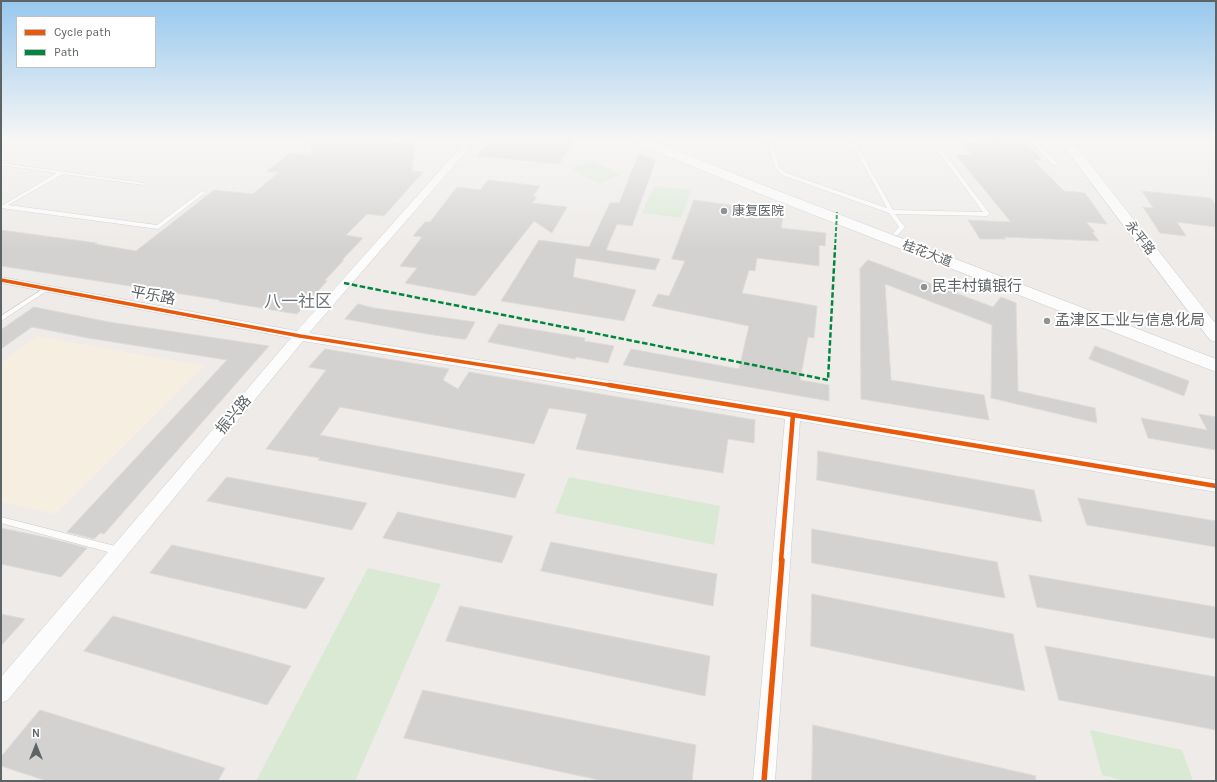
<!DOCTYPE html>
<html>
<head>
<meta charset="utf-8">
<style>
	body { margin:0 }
	#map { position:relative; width:1217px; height:782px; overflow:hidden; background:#eeebe8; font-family:Karla,sans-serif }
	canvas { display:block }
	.frame { position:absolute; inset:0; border:2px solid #5e6366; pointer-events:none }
	.legend { position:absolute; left:16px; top:16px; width:140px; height:52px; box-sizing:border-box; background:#fff; border:1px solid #bfc1c2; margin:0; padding:5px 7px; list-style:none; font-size:12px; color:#5e6366 }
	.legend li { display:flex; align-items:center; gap:8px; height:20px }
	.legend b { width:20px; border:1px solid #bfc1c2 }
	.north { position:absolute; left:16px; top:726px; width:40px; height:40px; -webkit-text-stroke:3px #fff; paint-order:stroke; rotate:0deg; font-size:11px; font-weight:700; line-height:16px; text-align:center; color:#5e6366 }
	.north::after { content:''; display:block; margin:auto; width:14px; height:18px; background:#5e6366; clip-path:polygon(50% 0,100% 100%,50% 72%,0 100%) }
</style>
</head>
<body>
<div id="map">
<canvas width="1217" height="782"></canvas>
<div class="frame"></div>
<ul class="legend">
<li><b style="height:5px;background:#e8590c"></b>Cycle path</li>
<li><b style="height:5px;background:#00873e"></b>Path</li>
</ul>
<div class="north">N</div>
</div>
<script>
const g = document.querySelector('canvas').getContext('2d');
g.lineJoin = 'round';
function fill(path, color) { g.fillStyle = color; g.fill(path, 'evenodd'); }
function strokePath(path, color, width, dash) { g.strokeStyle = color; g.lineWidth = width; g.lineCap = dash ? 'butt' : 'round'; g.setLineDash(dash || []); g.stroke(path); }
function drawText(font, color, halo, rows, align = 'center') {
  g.font = font + ' Karla,"Noto Sans SC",sans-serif'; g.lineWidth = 4; g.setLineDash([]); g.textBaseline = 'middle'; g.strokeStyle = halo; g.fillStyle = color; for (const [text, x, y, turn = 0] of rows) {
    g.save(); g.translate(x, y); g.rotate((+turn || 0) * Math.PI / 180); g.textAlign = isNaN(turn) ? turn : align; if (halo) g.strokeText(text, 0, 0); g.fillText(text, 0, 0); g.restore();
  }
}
fill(new Path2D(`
	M37,336l167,30 -149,148 -54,-12v-139z`), '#f7eee2');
fill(new Path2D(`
	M592,160l28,15 -21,9 -28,-16z
	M654,186l37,4 -10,28 -39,-5z
	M569,477l151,29 -6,39 -159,-32z
	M368,568l73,16 -86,197h-99z
	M1090,730l92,20 11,31h-67l-24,-6z`), '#dae9d4');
const building = new Path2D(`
	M312,140l103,1 -3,30 11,1 -39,44 -17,-2 -21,21 17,3 -21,22h2l-19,20 2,1 -30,33 -78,-13 1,-1 -219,-34v-36l96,13 -2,1 41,7 78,-61 39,4 26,-22 -12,-1 23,-18 21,3z
	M490,140h84l-15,24 -81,-8z
	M960,141l65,1 17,18h-9l31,31 21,2 22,31 -21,-2 9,10h-3l7,9 -95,-4 2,2h-26l-12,-19 43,2 -55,-67h15z
	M639,154l17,6 -24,66 -15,-2 -11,26 54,9 -5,11 -79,-12 -3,19 63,13 -12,31 -123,-20 38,-61 50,7 21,-44h9z
	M488,180l52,6 -7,10 4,1 -5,6 35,4 -15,26 -18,-12 -59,75 -70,-13 12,-15 -17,-2 22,-29 -9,-1 12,-14h5l27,-35 23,3z
	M1142,191l69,7 5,8v21l-39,-5 9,14 -26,-3 -17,-26 10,1z
	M694,200l65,9 -2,5 26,3 -2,11 45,5 -1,13 -6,-1v21l-62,-8 -2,13 -6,-1 -7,23 75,13 -3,32 -6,-1 -8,43 29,5v16l-206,-36 8,-16 108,20 10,-43 -97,-20 6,-12 11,2 16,-35 -13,-2z
	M868,260l125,47 8,-10 15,6 2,88 77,17 2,15 -106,-25 1,-73 -107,-41 6,96 93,15 5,25 -128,-21 -1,-130z
	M358,304l16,4 101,14 -9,17h-4l-35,-5 -82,-15z
	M34,307l75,15 160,24 -165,188 -4,-1 -6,6 -27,-7 160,-172 -139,-22 -56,-11 -31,22v-19z
	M499,324l86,14 -1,3 30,5 -6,17 -32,-6 -1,2 -87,-17z
	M1095,346l94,35 -5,15 -95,-37z
	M325,349l124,20 -6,11 15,9 11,-17 286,48 -1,23 -26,-4 -5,34 -147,-24 11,-35 -38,-6 -15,36 -194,-37 -20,28 205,39 -10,24 -197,-38 2,-2 -54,-9 60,-79 -17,-3z
	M1199,414l17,3v33l-68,-12 -7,-20 66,12z
	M818,451l216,39 8,32 -225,-42z
	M227,477l140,26 -15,27 -145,-29z
	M1078,498l138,23v26l-129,-22z
	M398,512l115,24 -11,27 -119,-25z
	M1,528l48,10 38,10 -26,29 -60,-13z
	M812,529l185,33 8,36 -193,-35z
	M551,542l166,32 -4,32 -172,-35z
	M172,545l153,33 -19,31 -156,-36z
	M1029,575l187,32v32l-179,-32z
	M812,594l201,40 12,57 -214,-45z
	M460,606l250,50 -5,40 -259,-55z
	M1,614l24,5 -24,27z
	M113,616l178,50 -24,39 -183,-54z
	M1045,646l171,31v53l-157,-30z
	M423,690l273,55 -4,36h-88l-200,-43z
	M40,710l185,58 -7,13h-171l-46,-15v-9z
	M813,725l223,51 -1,5h-223z`);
fill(building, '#d4d2d1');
strokePath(building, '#dddad8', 1);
const service = new Path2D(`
	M1,140h5l-5,2z
	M767,140h4l8,27 7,6 101,35 -37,-68h4l39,70 90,2 -53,-72h4l56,74 -3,2 -92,-2 10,13 -7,8h-4l-1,-1 6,-7 -10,-14 -107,-38 -7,-8z
	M1029,140h4l24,23v2h-4z
	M1,163l143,20 2,1 -2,1 -81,-11 -55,31 149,20 45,-34 4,1 -48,37 -157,-21v-4l2,1 54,-32 -56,-8z
	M46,287l3,2 -1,1 -47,31v-5z
	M1,517l118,30 3,1 1,3 -1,3 -3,1 -118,-32z`);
const minor = new Path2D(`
	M467,140h9l-167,193 484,77 423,70v12l-416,-71 -25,360h-22l32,-362 -482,-78 -295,359 -7,3v-26l290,-339 -290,-55v-6l296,54z`);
const secondary = new Path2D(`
	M633,140h17l123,49 443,170v13l-453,-177 -128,-52z
	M1059,140h12l145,184v18l-6,-2z`);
strokePath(service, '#cacaca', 1);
strokePath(minor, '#cacaca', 1);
strokePath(secondary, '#cacaca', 1);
fill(service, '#fcfcfc');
fill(minor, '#fcfcfc');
fill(secondary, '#fcfcfc');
strokePath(new Path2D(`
	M835,249l2,-37`), '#00873e', 2, [4, 2]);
strokePath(new Path2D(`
	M344,283l484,97 7,-132`), '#00873e', 2.5, [5.5, 2.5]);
strokePath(new Path2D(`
	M1,280l299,56 315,50`), '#e8590c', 3.5);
strokePath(new Path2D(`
	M609,385l184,30
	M781,561l12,-146 423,71`), '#e8590c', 4.5);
strokePath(new Path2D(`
	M764,781l18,-221`), '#e8590c', 5.5);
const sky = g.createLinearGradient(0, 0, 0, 249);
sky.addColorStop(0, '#97c8ee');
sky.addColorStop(0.56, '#f7f6f5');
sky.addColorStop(1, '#f7f6f500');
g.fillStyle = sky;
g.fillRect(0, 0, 1217, 249);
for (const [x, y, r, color] of [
	[724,211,4,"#909394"],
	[924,287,4,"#909394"],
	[1047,321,4,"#909394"]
]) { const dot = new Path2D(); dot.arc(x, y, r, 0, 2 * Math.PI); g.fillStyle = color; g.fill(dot); strokePath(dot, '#fff', 1.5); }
drawText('13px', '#5e6366', '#fff', [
	["康复医院",732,211]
], 'left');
drawText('13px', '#5e6366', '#fff', [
	["永平路",1140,238,52],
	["桂花大道",927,254,21]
]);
drawText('15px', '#5e6366', '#fff', [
	["民丰村镇银行",932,287],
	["孟津区工业与信息化局",1055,321]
], 'left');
drawText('15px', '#5e6366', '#fff', [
	["平乐路",153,296,11],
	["振兴路",234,415,-50]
]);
drawText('17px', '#6f7578', '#fff', [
	["八一社区",298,302]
]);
</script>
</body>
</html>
